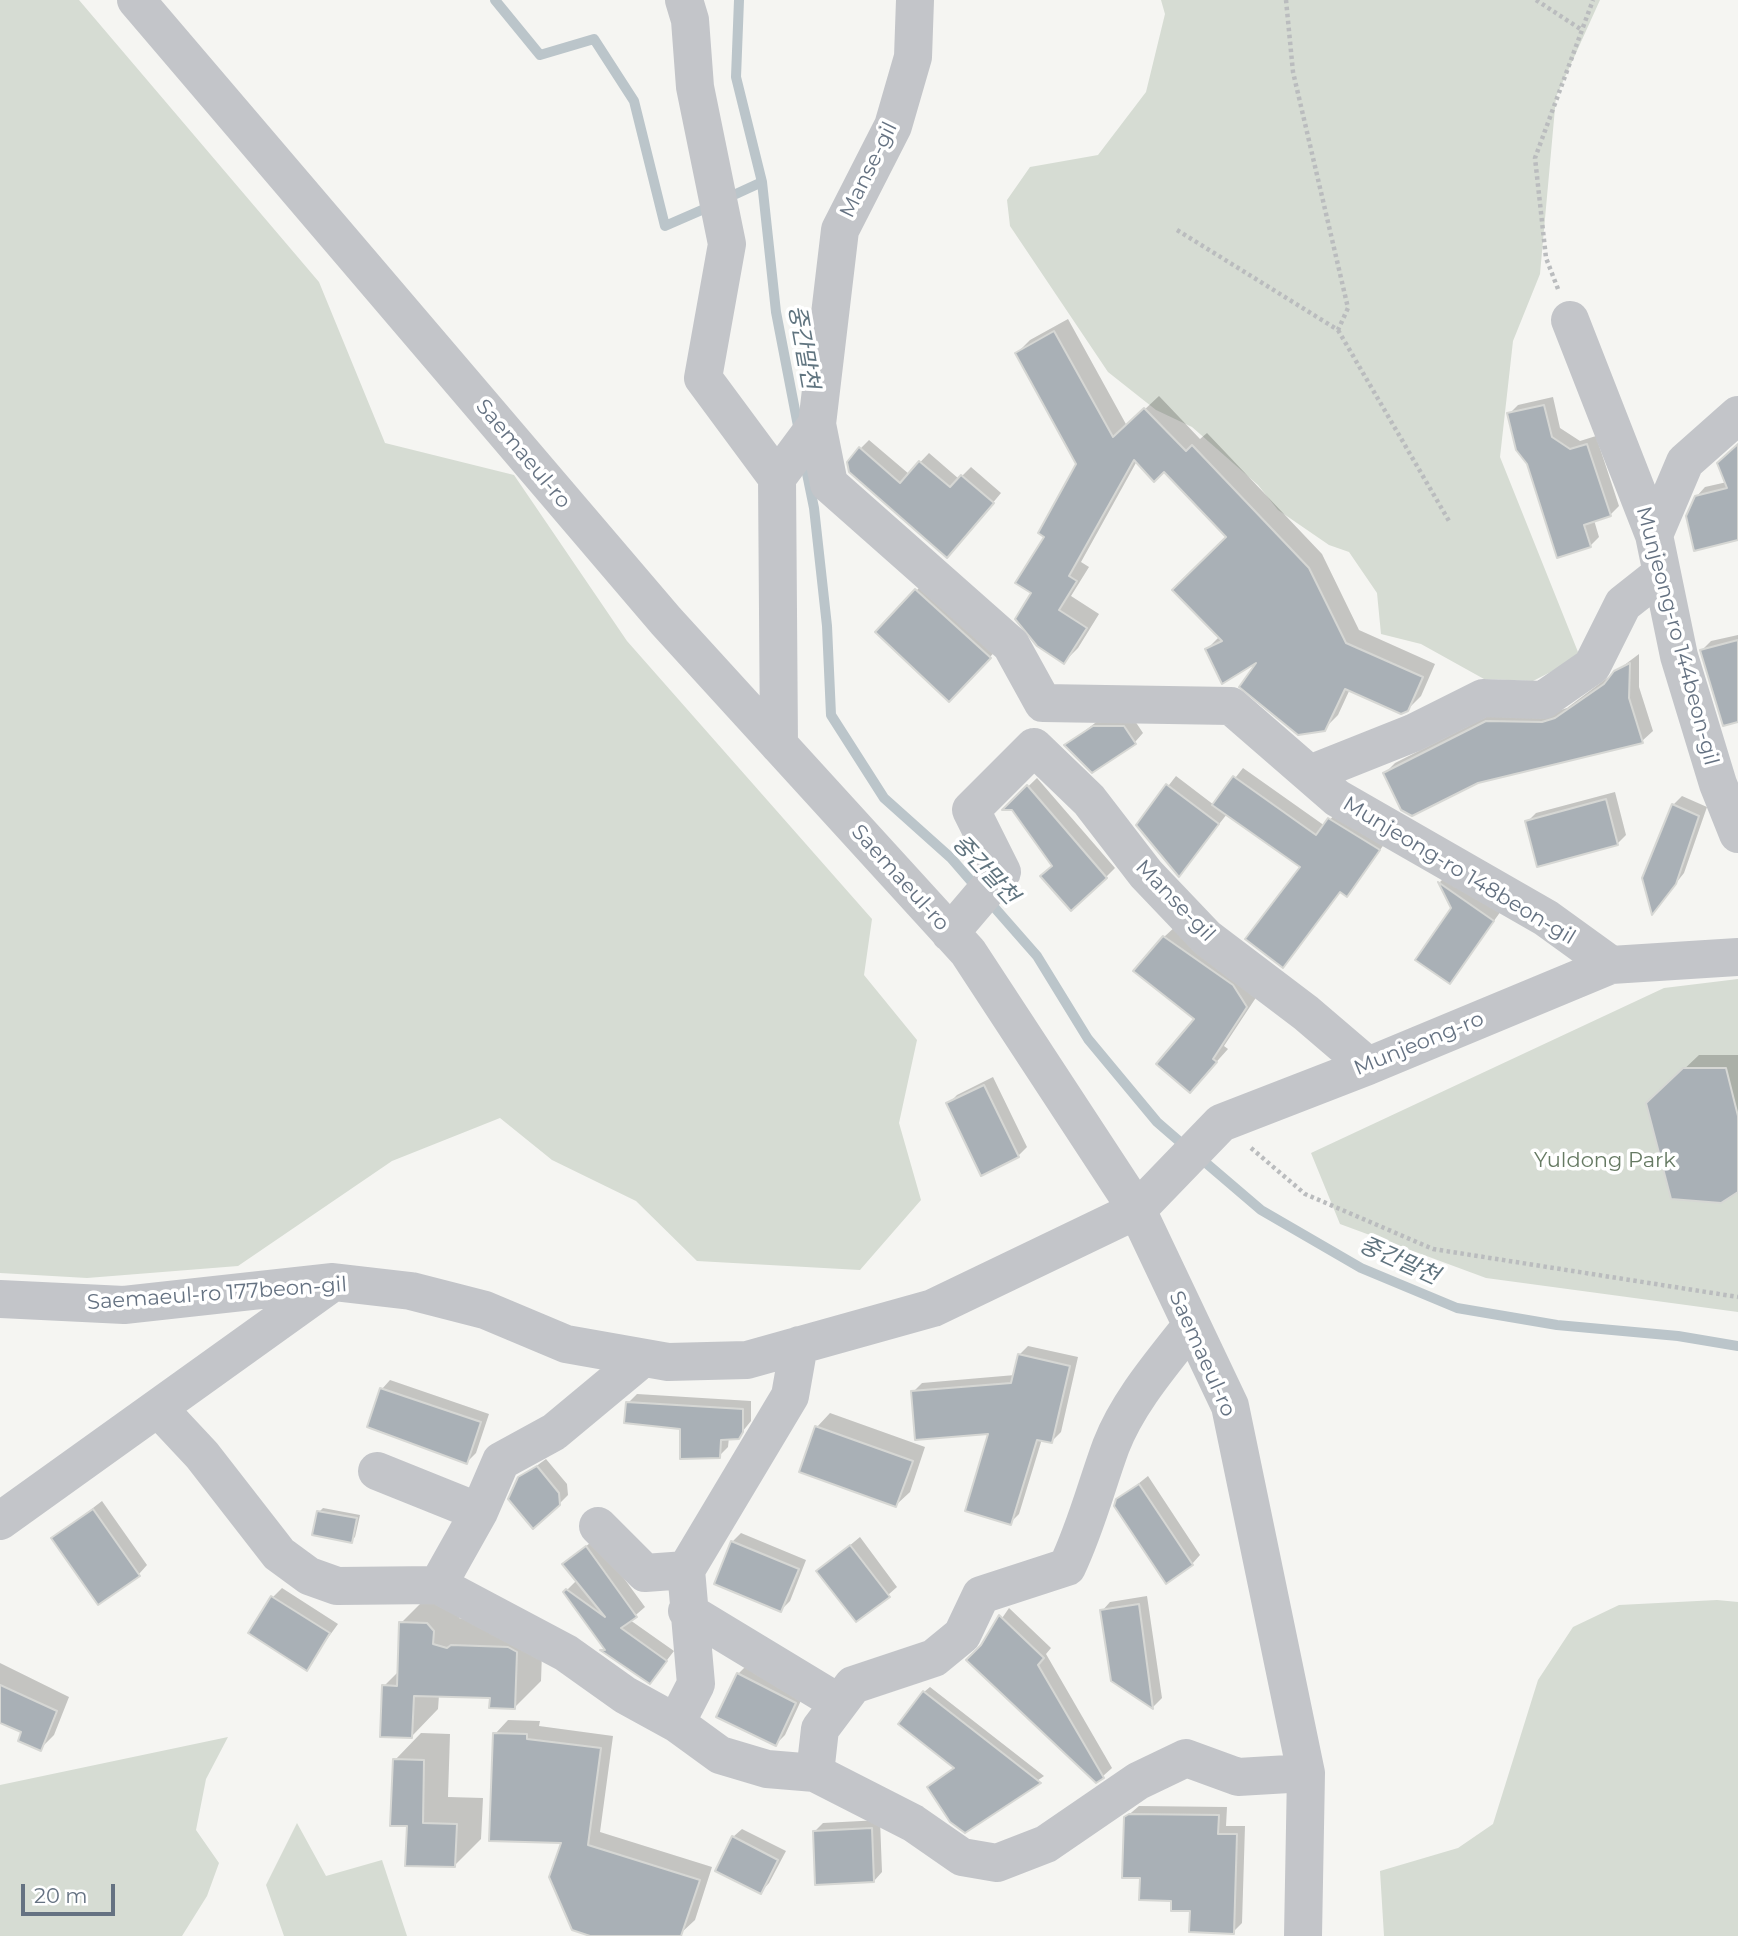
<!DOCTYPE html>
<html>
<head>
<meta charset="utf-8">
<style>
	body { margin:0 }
	#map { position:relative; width:1738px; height:1936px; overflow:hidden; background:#f5f5f2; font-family:Montserrat,sans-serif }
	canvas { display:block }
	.scale { position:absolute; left:21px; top:1884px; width:94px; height:32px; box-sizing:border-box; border:4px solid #657282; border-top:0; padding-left:9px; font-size:21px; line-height:24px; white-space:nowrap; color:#657282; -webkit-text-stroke:5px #fff; paint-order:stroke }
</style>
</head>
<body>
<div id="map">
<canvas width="1738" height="1936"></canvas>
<div class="scale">20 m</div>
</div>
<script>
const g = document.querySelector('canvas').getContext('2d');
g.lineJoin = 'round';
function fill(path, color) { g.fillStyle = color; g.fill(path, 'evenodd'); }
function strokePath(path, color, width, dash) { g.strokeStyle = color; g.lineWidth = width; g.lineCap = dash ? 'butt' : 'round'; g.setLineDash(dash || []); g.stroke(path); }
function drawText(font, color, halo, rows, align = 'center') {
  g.font = font + ' Montserrat,"Noto Sans KR",sans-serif'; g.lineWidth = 7; g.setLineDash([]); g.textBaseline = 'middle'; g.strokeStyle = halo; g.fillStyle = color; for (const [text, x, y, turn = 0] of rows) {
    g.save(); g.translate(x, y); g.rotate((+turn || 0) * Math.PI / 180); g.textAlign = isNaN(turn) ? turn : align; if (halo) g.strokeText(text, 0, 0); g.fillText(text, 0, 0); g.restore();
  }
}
fill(new Path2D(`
	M0,0h79l240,282 66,161 129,32 113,166 245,278 -8,56 53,65 -18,83 22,77 -61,70 -163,-9 -61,-60 -84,-41 -52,-42 -108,43 -154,105 -151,12 -87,-5z
	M1161,0h439l-44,97 -16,177 -27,67 -13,116 80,200 -47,24 -49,-2 -63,-35 -40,-10 -4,-41 -28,-41 -20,-7 -51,-35 -20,-25 -66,-58 -36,-17 -48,-38 -98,-146 -3,-26 23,-33 68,-12 48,-63 19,-78z
	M1738,979v333l-252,-34 -146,-54 -29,-71 353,-165z
	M1717,1600l21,2v334h-354l-4,-65 78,-23 35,-24 45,-144 35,-53 46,-22z
	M228,1737l-22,42 -10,51 23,33 -12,33 -25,40h-182v-151z
	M297,1823l29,53 56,-16 25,76h-123l-18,-51z`), '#d6dcd3');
fill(new Path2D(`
	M1068,319l59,107 32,-30 41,43 7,-6 115,121 37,76 76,34 -14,32 -14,14 -57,-21 -12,26 -14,14 -62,-72 -55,-8 13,-13 8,-99 -64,-68 -27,-8 -56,101 8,5 -18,29 28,18 -21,34 -14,14 -30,-70 12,-56 32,-72 -61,-111 13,-13z
	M1553,397l7,31 20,13 16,-5 23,70 -9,9 -16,5 5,17 -9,9 -62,-83 -19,-49 9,-9z
	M869,440l40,34 20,-21 30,26 12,-12 30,26 -45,54 -96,-98z
	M1738,445v93l-42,-41 9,-10 22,-5z
	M930,577l73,66 -40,43 -47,-95z
	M1738,635v85l-36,-70 9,-9z
	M1639,654v33l14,44 -11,10 -257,32 10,-10 103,-52 56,1 13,-4z
	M1103,717l30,1 10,15 -8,9 -69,3z
	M1243,768l82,58 13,-16 49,30 -32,46 -8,9 -6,-4 -50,66 11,-91 -75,-52 -48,61 -41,-50 38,-49 38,29z
	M1037,778l78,90 -9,9 -52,-12 -41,-57h-7z
	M1615,792l11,43 -9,9 -90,-22 9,-9z
	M1682,796l25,11 -23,66 -31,39 20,-107z
	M1448,874l53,37 -51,71 3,-74 -13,-26z
	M1177,925l82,68 -35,53 4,3 -26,29 -5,-59 -33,-82z
	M1699,1055h39v134l-79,-96z
	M993,1077l34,70 -9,9 -70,-52 9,-9z
	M1028,1346l50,11 -17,75 -9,9 -10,-2 -23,75 -9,9 -20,-90 -77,-41 9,-9 93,-8 4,-20z
	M390,1380l99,34 -13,39 -9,9 -85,-73z
	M637,1394l114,7v20l-13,16h-9l-1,10 -9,9 -38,-29 -53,-24z
	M830,1413l95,34 -15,45 -14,13 -79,-78z
	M546,1459l21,25 1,11 -9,9 -39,-26z
	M1148,1476l52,79 -8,9 -74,-64z
	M102,1501l45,64 -8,9 -85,-36z
	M323,1508l37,7 -5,22 -4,4 -32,-29z
	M741,1533l65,27 -16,41 -9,9 -49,-68z
	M860,1537l37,50 -9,8 -69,-24z
	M595,1539l50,68 -15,13 44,31 -24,31 -47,-32 2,-2 -40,-56 12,-12 -13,-16z
	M282,1588l56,36 -32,44 -33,-71z
	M428,1596l31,8v14l16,4 68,3 -2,56 -26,26 -24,-11 -52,-1 -1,14 -26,27 -28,-50 15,-15 2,-48z
	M1147,1596l15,102 -9,9 -41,-27 -10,-69 8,-9z
	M1009,1608l42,40 -5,6 66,114 -9,8 -120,-130z
	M0,1663l69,34 -15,38 -14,14 -17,-19 -23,-9z
	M747,1665l57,29 -19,41 -9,9 -38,-70z
	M930,1687l114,89 -79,55 -36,-44 27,-20 -32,-75z
	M508,1720l32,1 -1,5 74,10 -13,96 112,35 -17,53 -14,13 -7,3h-63l-48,-94 -68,-108z
	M421,1733l29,1 -2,63 35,1 -2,41 -26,26 -46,-40 -14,-65z
	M1139,1806l88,1 -1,19h19l-3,97 -9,9 -60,-33 -48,-81z
	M880,1820l2,52 -8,9 -60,-49 9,-9z
	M742,1829l44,22 -17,32 -8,9 -28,-55z`), '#0003');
strokePath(new Path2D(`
	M495,0l45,55 54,-16 40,62 31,125 46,-20
	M739,0l-3,77 26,105 14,130 23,119
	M725,199l37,-17
	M804,459l10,49 13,118 4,89 53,83 67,60 26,30
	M987,899l50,57 51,83 69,83 30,26
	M1199,1157l62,53 100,58 96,40 100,17 121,11 60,10`), '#bbc5ca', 10);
const building = new Path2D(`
	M1054,331l59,106 31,-29 42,43 6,-6 117,123 37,75 77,34 -15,34 -7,3 -56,-25 -20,42 -27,4 -59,-48 17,-24 -34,21 -17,-35 17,-8 -50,-51 54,-53 -62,-65 -10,10 -20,-22 -65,116 8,5 -18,29 28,18 -23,36 -27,-18 -22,-27 16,-26 -16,-10 29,-46 -6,-4 38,-69 -61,-111z
	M1544,405l8,32 18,12 17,-5 24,72 -27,9 7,22 -34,11 -30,-94 -11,-14 -9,-37z
	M1738,444v96l-44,11 -8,-35 9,-20 32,-8 -10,-25z
	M859,447l41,36 19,-22 31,26 11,-12 33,28 -47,55 -98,-86 -2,-10z
	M915,589l76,69 -42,44 -74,-70z
	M1738,640v82l-15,4 -23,-76z
	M1630,663l-1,35 14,45 -165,40 -66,33 -11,-6 -18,-37 103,-52 56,1 13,-4 49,-34 10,-13z
	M1093,726h31l12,18 -44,29 -28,-28z
	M1233,776l83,59 12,-17 52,32 -33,47 -7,-5 -57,76 -38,-29 55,-72 -88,-62z
	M1166,784l53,40 -40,53 -43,-52z
	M1027,785l80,93 -36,33 -31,-35 12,-10 -40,-56h-10z
	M1606,799l12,46 -81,22 -12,-46z
	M1672,804l27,12 -23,68 -24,31 -10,-37z
	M1438,882l56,39 -44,63 -35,-24 36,-52z
	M1163,936l70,49 14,22 -34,52 4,3 -27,31 -34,-29 38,-45 -61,-48z
	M1683,1068h43l12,48v76l-17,11 -50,-4 -25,-96z
	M984,1085l35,72 -38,19 -35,-73z
	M1018,1354l52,12 -18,77 -15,-3 -26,85 -46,-14 23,-77 -73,6 -4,-49 100,-8z
	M380,1388l101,34 -14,42 -100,-37z
	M626,1402l117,7v23l-4,7 -18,1 -1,18 -40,1v-30l-56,-6z
	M815,1426l98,35 -17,46 -97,-35z
	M537,1466l22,27 1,12 -27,24 -25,-30 10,-22z
	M1139,1484l54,81 -27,19 -52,-78 2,-7z
	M93,1509l47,67 -42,29 -47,-67z
	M317,1511l40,7 -5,25 -40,-8z
	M731,1541l68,28 -18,43 -67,-28z
	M850,1545l40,52 -34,25 -40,-51z
	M586,1546l51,71 -16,11 46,33 -17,23 -50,-34h5l-42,-58 3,-3 39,28 -43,-53z
	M271,1596l59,37 -23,38 -59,-38z
	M1139,1604l14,105 -42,-28 -11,-71z
	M999,1615l45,43 -6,7 66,113 -8,5 -130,-123 15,-15z
	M399,1622l28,1 7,8 -1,13 14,4 4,-3 57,2 9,5 -2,57 -26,-1 1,-10 -76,-2 -2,42 -32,-1 2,-52 15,1z
	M737,1673l59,30 -20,43 -60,-29z
	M0,1685l57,26 -16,40 -23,-10 3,-9 -21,-9z
	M923,1691l118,92 -76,50 -15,-11 -23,-35 27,-19 -56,-44z
	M493,1733l34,1v5l74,9 -13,97 112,35 -19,56h-91l-18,-6 -23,-53 12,-34 -72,-2z
	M393,1759l31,1 -1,63 34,1 -2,43 -50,-1 2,-40h-17z
	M1129,1814l90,1 -1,19h19l-3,100 -45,-2 1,-21h-19v-10l-32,-1 1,-22h-18l2,-61z
	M872,1828l2,54 -59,3 -2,-54z
	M732,1836l46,24 -17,34 -46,-23z`);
fill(building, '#a9b0b6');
strokePath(building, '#d6d7d4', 2);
strokePath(new Path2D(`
	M1536,0l46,30
	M1177,230l161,100 10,-22 -55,-236 -7,-72
	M1558,289l-12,-31 -11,-100 58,-158
	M1338,330l111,191
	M1251,1148l54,46 128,55 305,48`), '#babcbe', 4.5, [3.5, 3.5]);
strokePath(new Path2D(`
	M136,0l530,621 302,331 169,258 93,196 76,367 -3,163
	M684,0l6,20 5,67 32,157 -24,134 74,100
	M915,0l-2,57 -20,69 -53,104 -23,194 12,60 182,161 32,58 188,3 106,92 209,120 65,47
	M1570,320l84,215 25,121 39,128 20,50
	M1654,535l31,-73 53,-47
	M779,745l-2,-267 40,-54
	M1034,747l55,53 57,74 61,64 99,75 62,53
	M1310,774l103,-41 70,-35 60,2 49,-34 31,-62 38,-30
	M950,933l52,-61 -31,-62 63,-63
	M0,1299l124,6 209,-23 78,9 74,19 81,34 102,18 79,-2 186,-52 204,-98 84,-87 147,-57 243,-101 127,-8
	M158,1408l44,47 77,99 30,22 28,10 101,-1 128,68 59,42 51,28 44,32 47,14 48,4 98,50 49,34 35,6 49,-19 92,-63 48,-23 52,19 68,-4
	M377,1471l102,41
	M0,1521l332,-238
	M598,1526l47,47 41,-3
	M438,1585l41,-73 22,-51 53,-29 89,-74
	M687,1611l152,92
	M676,1723l20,-39 -10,-114 104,-174 9,-51
	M815,1773l5,-44 33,-44 81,-27 28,-23 19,-40 86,-28c19,-40 29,-80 44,-121 17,-44 51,-83 80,-120`), '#c3c5c9', 38);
drawText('21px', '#657282', '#fff', [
	["Manse-gil",869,170,-64],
	["Saemaeul-ro",523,454,50],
	["Munjeong-ro 144beon-gil",1677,636,75],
	["Munjeong-ro 148beon-gil",1459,871,31],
	["Saemaeul-ro",900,878,48],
	["Manse-gil",1175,901,46],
	["Munjeong-ro",1419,1044,-22],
	["Saemaeul-ro 177beon-gil",217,1294,-4],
	["Saemaeul-ro",1202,1354,66]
]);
drawText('21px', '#667a63', '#fff', [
	["Yuldong Park",1605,1161]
]);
drawText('italic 23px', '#60747f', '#fff', [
	["중간말천",803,347,80],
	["중간말천",985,870,47],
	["중간말천",1399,1261,24]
]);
</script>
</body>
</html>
